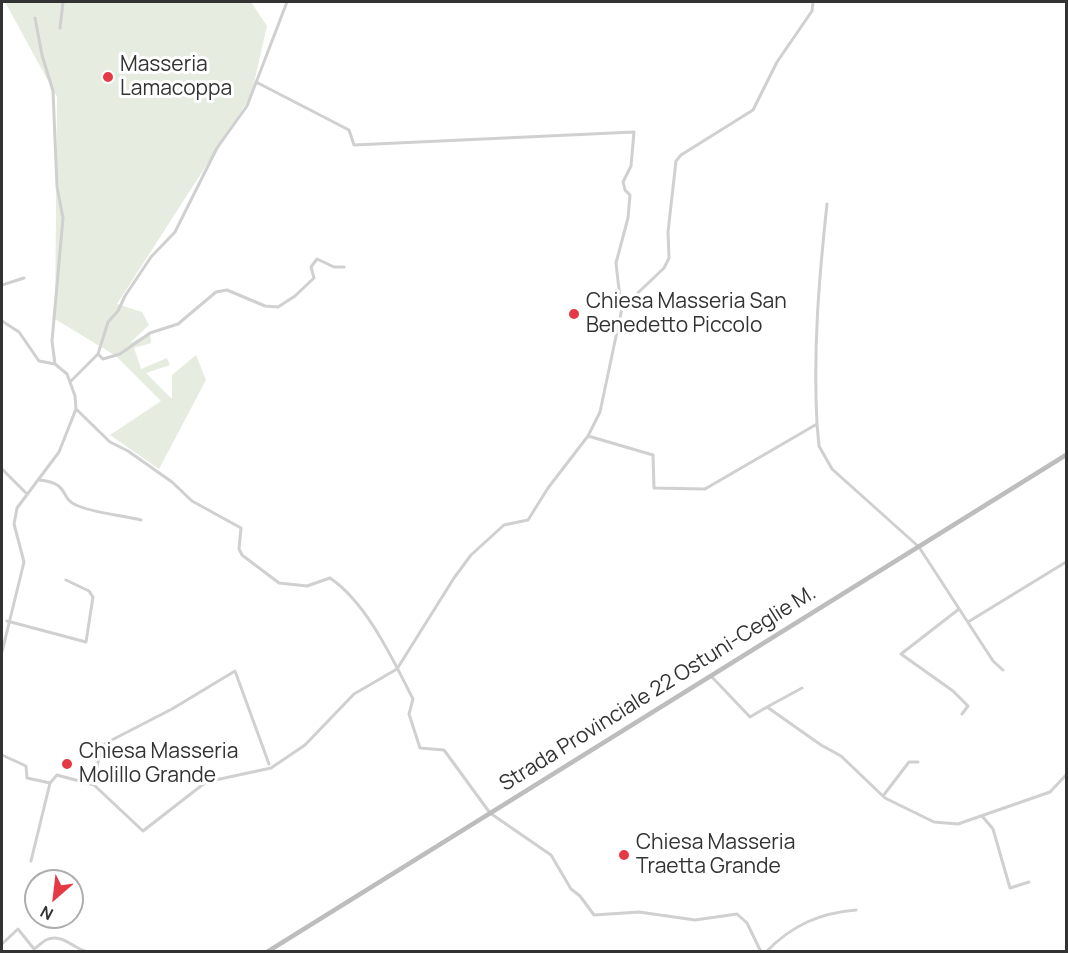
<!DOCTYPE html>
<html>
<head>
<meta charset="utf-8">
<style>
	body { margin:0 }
	#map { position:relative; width:1068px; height:953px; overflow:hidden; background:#fff; font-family:Manrope,sans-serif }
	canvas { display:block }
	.frame { position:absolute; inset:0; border:3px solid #333; pointer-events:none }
	.north { position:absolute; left:24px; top:869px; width:60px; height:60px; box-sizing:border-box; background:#fff; border:2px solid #adadad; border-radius:50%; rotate:208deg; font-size:16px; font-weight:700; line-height:24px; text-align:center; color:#333 }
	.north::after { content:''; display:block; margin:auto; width:21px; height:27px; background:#e63946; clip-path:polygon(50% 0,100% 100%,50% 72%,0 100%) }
</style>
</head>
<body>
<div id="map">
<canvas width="1068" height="953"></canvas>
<div class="frame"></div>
<div class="north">N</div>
</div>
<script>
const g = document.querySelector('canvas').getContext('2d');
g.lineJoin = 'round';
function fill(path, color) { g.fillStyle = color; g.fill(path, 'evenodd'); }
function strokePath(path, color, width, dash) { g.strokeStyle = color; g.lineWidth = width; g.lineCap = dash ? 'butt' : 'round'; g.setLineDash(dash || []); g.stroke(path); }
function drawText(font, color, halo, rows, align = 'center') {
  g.font = font + ' Manrope,sans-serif'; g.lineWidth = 6; g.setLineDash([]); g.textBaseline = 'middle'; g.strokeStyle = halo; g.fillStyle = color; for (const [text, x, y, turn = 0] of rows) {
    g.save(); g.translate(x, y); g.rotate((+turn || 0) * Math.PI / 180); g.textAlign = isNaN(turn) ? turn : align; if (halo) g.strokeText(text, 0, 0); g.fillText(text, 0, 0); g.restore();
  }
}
fill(new Path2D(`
	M5,2h246l16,24 -16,70 -134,208 25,8 7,13 -19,18 20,-10 1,10 -17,5 7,21 26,-11 3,7 -24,8 26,26v-24l24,-20 10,25 -47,89 -49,-34 51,-34 -45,-45 -61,-37 2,-222z`), '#e6ecdf');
strokePath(new Path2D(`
	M35,18l7,37 11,36 4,96 6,31 -11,123 3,23
	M60,28l3,-26
	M256,82l93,48 5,15 280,-13 -3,34 -8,16 2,8 5,5 -2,23 -12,45 5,44
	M2,285l22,-7
	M2,321l17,11 20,29 16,3 12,10 8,22 1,13 -17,43 -42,56 -3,16 10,38 -22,90
	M98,354l5,5 17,-5 30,-21 28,-9 38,-32 11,-2 38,16 13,1 17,-11 19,-18 -3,-11 6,-8 17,8h10
	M71,381l27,-27 10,-32 10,-11 7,-15 26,-39 24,-25 42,-84 30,-42 40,-104
	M76,409l34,33 18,9 44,31 20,19 49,27 -2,21 3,6 37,28 28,3 23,-8c37,25 63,82 83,121l-4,15 11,34 24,2 46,63 61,42 20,34 9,7 14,19 45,-3 56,8 42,-6 10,9 14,29
	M817,424c-4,-74 2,-146 10,-220
	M588,436l65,19 1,33 51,1 112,-65 2,22 13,23 87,78 74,114 10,9
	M2,469l25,25
	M39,480c32,3 20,18 37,25 17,8 44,10 65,15
	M959,609l-58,45 52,37 15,15 -6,8
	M7,621l79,21 7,-45 -4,-6 -23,-11
	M968,622l98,-60
	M711,676l39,41 17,-10 54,38 20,11 44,42 49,24 24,2 92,-32 16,-17
	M767,707l35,-19
	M2,755l24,11 1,12 23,5 7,-8 37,10 49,46 63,-49 65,-14 34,-23 49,-51 43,-25 57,-91 17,-23 33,-30 24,-5 20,-32 40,-52 12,-24 22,-104 42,-40 5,-10 -1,-26 8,-71 5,-6 72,-45 24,-48 35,-51 1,-9
	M94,785l6,-34 4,-7 68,-35 63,-38 34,93
	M883,796l26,-34h9
	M982,816l11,13 17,59 19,-6
	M31,861l19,-78
	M2,944l16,-15 16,20c5,-3 8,-7 12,-9 15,-8 28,9 42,12
	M766,952c26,-27 54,-39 90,-42`), '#d0d0d0', 3);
strokePath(new Path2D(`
	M267,952l799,-497`), '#bdbdbd', 4.5);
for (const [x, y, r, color] of [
	[108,77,6,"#e63946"],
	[574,314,6,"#e63946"],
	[67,764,6,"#e63946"],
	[624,855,6,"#e63946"]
]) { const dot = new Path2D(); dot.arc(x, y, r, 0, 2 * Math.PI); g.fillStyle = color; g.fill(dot); strokePath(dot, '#fff', 2); }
drawText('21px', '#333', '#fff', [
	["Masseria",120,65],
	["Lamacoppa",120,89],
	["Chiesa Masseria San",586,302],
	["Benedetto Piccolo",586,326],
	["Chiesa Masseria",79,752],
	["Molillo Grande",79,776],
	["Chiesa Masseria",636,843],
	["Traetta Grande",636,867]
], 'left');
drawText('21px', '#333', '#fff', [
	["Strada Provinciale 22 Ostuni-Ceglie M.",658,689,-32]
]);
</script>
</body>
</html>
